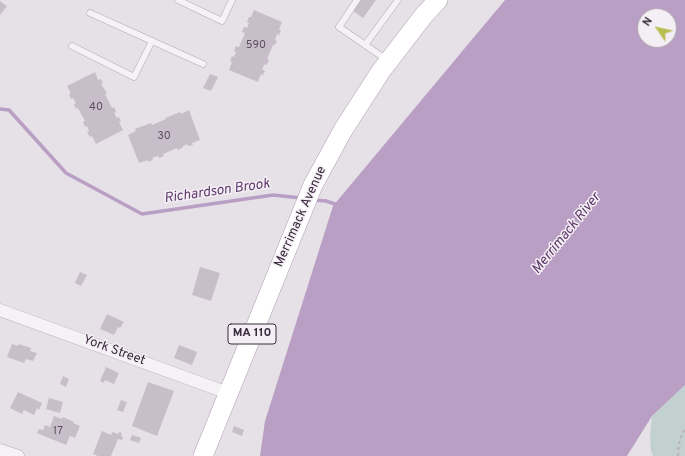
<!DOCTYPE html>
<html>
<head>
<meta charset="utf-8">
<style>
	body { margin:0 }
	#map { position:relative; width:685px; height:456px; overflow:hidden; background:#e6e0e7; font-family:Overpass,sans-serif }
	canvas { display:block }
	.north { position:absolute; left:637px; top:8px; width:40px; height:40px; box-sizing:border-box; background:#f4eff5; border:1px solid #aaa0ab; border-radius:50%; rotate:304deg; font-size:11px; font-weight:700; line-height:16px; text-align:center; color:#3a2a3d }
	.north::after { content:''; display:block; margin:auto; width:14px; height:18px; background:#b9be53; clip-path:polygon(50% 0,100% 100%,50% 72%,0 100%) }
</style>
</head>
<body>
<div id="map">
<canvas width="685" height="456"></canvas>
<div class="north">N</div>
</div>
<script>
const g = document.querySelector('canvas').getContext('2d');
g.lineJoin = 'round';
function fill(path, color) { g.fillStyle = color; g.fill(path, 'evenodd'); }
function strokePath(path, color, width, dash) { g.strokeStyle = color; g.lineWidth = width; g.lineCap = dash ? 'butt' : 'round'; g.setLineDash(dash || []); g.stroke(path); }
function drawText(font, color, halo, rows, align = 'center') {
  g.font = font + ' Overpass,sans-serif'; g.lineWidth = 3; g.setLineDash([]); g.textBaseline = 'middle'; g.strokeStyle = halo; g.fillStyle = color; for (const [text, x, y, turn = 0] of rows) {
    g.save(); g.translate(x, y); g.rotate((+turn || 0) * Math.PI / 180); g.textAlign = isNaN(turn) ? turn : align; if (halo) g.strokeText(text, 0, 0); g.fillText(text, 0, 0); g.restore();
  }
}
fill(new Path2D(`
	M685,385v71h-32l-2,-5 -1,-14 2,-21z`), '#c2d0cf');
fill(new Path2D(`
	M505,0h180v385l-33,31 -25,40h-367l5,-35 68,-215zM645,16h24v24h-24z`), '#b99fc3');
strokePath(new Path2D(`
	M0,109l9,1 57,63 76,41 131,-19 28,3
	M313,200l13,1 12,4`), '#b99fc3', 3.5);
fill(new Path2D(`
	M359,0h17l-13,18 -11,-8z
	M0,1l7,5 -7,9z
	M254,10l28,12 -3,8h2l-2,5 -2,-1 -2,6 2,1 -2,4h-2l-6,14 2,1 -2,5 -2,-1 -3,5 3,2 -2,4 -2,-1 -3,8 -29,-12 3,-8 -2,-1 2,-5 2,1 2,-5 -2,-1 2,-5 3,1 6,-14 -3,-1 2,-5 3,1 2,-5 -2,-1 2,-5h2z
	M95,72l3,8 3,-1 2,4 -2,1 6,9 -2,1 7,14 2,-1 2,5 -2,1 3,5 2,-1 2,4 -2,1 4,8 -27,14 -4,-8 -2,1 -3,-5 2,-1 -2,-5 -2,1 -2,-5 2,-1 -7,-13 -2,1 -2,-5 2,-1 -3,-5 -2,1 -2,-5 2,-1 -4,-7z
	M210,74l8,3 -7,14 -8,-3z
	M189,110l11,30 -8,3 1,2 -5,1 -1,-2 -5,3v1l-5,2v-2l-14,6 1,2 -5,2 -1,-2 -6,2 1,2 -5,2v-2l-9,3 -11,-28 8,-4 -1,-2 16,-6 1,2 14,-6 -1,-1 15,-6 1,2z
	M200,267l20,6 -9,28 -19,-6z
	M80,272l7,3 -6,11 -6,-3z
	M107,314l17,8 -4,6 -2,-1 -4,8 -14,-6z
	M12,344l6,2 1,-2 12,4 -1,3 7,2 -4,8 -7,-2 -2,4 -17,-6z
	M179,345l18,7 -5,13 -18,-7z
	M106,367l13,6 -5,11 -9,-4 -1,3 -4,-2z
	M63,376l6,3 -3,8 -6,-3z
	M148,382l26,9 -17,45 -25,-10z
	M18,392l24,11 -3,7 -2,-2 -3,7 -10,-5 -2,4 -12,-6z
	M49,398l14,4 -3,11 -14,-4z
	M121,400l6,2 -4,10 -6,-2z
	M54,416l8,3 1,-2 11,5 -1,1 7,3 -5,12 -5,-2 -4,9 -29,-12 2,-4 4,1 2,-5 5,2z
	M234,426l10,4 -2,6 -10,-4z
	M102,431l9,4 1,-3 6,2 1,-2 3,1 -1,3 2,1 -1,3 -4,-1 -7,17h-13l-5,-2z
	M132,435l9,3 -2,5 -9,-3z`), '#c7bec9');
const service = new Path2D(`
	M178,0l44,21 10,-21
	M357,0l-18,27 48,33
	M90,13l113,51
	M365,45l33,-45
	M72,46l62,31 18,-36`);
const minor = new Path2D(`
	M0,310l228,83
	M0,450l18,6`);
const primary = new Path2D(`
	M203,456l110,-271 30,-55 38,-59 43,-56 14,-15`);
strokePath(service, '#b2a9b4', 7);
strokePath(minor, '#b2a9b4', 13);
strokePath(primary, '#aea1b1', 20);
strokePath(new Path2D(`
	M678,456c0,-10 2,-19 7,-27`), '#b9b2bb', 2, [3, 3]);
strokePath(service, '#f5f2f6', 6);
strokePath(minor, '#f5f2f6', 12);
strokePath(primary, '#fff', 19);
drawText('11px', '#5d4f60', null, [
	["590",256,46],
	["40",96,108],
	["30",164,137],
	["17",58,432]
]);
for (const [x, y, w] of [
	[252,334,48]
]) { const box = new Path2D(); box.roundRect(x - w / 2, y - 10, w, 20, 3); g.fillStyle = '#f4eff5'; g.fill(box); strokePath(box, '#3a2a3d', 1); }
drawText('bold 12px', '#3a2a3d', null, [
	["MA 110",252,334]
]);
drawText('13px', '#3a2a3d', '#f4eff5', [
	["Merrimack Avenue",301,217,-66],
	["York Street",114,351,20]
]);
drawText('italic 14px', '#5f396c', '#f4eff5', [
	["Richardson Brook",217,192,-8],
	["Merrimack River",567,234,-51]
]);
</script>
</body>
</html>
